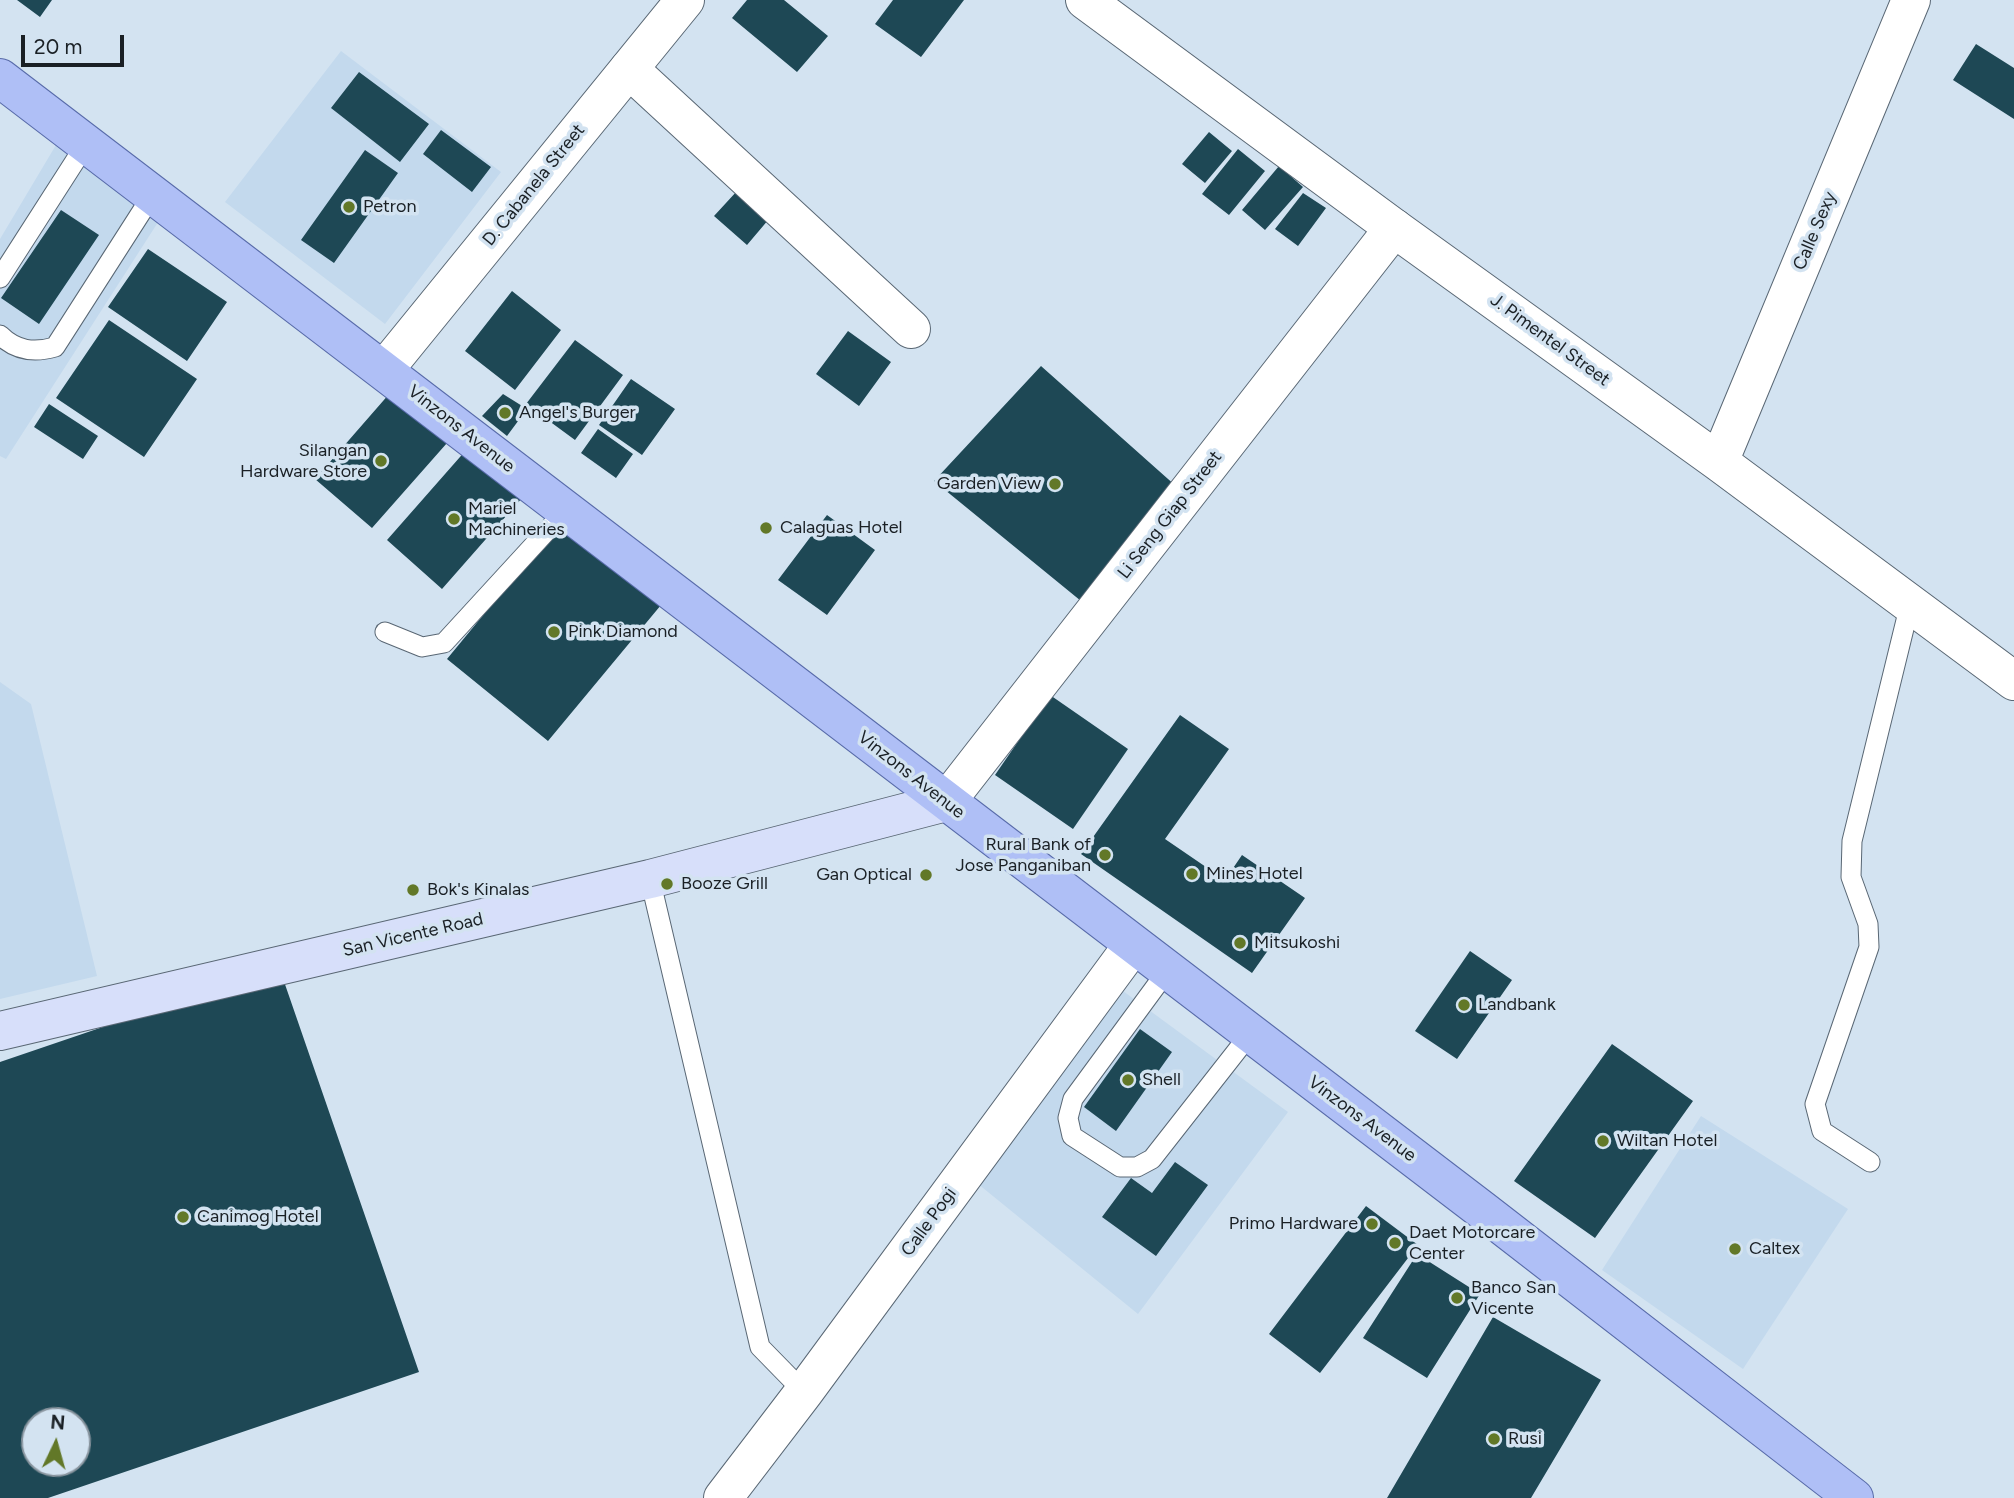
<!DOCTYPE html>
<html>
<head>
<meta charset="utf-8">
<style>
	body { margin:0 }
	#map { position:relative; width:2014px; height:1498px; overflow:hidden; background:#d3e3f1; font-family:Figtree,sans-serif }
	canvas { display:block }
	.north { position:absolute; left:21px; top:1407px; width:70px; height:70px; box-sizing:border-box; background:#d3e3f1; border:2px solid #89959f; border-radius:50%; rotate:5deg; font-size:19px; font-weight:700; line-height:28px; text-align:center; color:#1a2025 }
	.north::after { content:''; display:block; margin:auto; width:24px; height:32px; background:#627828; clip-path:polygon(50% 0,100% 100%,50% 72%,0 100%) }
	.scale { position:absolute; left:21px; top:35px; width:103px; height:32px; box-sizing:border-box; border:4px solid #1a2025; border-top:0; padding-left:9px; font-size:21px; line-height:24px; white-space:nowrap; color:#1a2025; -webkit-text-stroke:5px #d3e3f1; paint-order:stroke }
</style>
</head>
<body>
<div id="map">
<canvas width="2014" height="1498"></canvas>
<div class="north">N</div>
<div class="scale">20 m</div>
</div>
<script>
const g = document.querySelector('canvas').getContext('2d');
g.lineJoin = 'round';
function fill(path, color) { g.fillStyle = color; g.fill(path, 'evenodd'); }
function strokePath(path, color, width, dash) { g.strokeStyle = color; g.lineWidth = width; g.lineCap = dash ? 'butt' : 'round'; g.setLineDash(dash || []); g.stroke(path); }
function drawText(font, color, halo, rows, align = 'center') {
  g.font = font + ' Figtree,sans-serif'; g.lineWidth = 7; g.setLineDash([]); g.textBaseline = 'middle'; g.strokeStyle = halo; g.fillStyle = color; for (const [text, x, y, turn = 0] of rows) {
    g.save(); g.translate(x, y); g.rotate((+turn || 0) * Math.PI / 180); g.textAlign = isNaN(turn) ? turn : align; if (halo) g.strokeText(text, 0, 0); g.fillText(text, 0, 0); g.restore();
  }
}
fill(new Path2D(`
	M341,51l160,121 -116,152 -160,-122z
	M56,145l106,71 -156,243 -6,-3v-217z
	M0,682l31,22 66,272 -97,23z
	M1123,991l165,121 -150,202 -166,-135z
	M1701,1116l147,93 -105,160 -141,-99z`), '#c3d9ed');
fill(new Path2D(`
	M17,0h35l-12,17z
	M747,0h37l44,36 -31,36 -65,-54z
	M893,0h71l-43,57 -46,-33z
	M1976,44l38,24v51l-61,-39z
	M359,72l70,52 -29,38 -69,-54z
	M441,130l50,37 -19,25 -49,-38z
	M1209,132l23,19 -27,32 -23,-19z
	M1238,149l27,22 -36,44 -27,-21z
	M365,150l33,23 -64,90 -33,-23z
	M1279,166l24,21 -38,43 -23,-20z
	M737,191l32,28 -22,26 -33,-29z
	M1303,193l23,15 -28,38 -23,-17z
	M61,210l38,25 -60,89 -38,-26z
	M148,249l79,53 -40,59 -79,-54z
	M512,291l49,39 -46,60 -50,-39z
	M109,320l88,59 -53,78 -88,-59z
	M848,331l43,31 -32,44 -43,-32z
	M575,340l48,35 -48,65 -49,-36z
	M1041,366l136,121 -96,114 -147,-120z
	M631,379l44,30 -33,46 -43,-30z
	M390,393l57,50 -75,85 -57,-49z
	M503,394l24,15 -20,27 -25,-20z
	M49,404l49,32 -15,23 -49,-32z
	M598,429l35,25 -17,24 -35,-25z
	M467,449l55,49 -80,91 -55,-49z
	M827,515l48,35 -48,65 -49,-35z
	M560,522l101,83 -113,136 -101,-82z
	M1050,695l78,54 -55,80 -78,-54z
	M1180,715l49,34 -64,90 60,41 17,-25 63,43 -53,75 -171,-119z
	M1470,951l42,29 -55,79 -42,-28z
	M279,967l140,405 -371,126h-48v-436zM35,1421h42v42h-42z
	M1140,1029l32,23 -56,79 -32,-24z
	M1612,1044l81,57 -98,137 -81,-57z
	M1175,1162l33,23 -52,71 -54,-39 29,-39 21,15z
	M1366,1206l52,39 -98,128 -51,-39z
	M1417,1254l63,40 -53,84 -64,-40z
	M1493,1317l108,63 -70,118h-144z`), '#1e4855');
const service = new Path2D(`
	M0,278l86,-134
	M0,335c16,16 34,18 55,12l98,-153
	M385,632l37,15 22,-4 122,-133
	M650,879l110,468 44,45
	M1167,971l-94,128 -5,19 4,18 48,31h17l15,-8 98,-125
	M1870,1162l-48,-31 -7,-27 54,-157 -1,-23 -17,-47 1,-36 58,-237`);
const minor = new Path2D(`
	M629,69l282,260
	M946,802l448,-574`);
const tertiary = new Path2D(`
	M1085,0l309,228 325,234 295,219
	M384,370l301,-370
	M1719,462l192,-462
	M723,1498l81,-106 329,-447`);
const secondary = new Path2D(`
	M0,1031l650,-152 296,-77`);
const primary = new Path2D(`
	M0,78l1482,1132 372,288`);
strokePath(service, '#596774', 21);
strokePath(minor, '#596774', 40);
strokePath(tertiary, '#596774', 40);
strokePath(secondary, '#596774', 40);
strokePath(primary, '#586ba9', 40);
strokePath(service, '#fff', 19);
strokePath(minor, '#fff', 38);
strokePath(tertiary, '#fff', 38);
strokePath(secondary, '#d7dffa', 38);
strokePath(primary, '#afbff6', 38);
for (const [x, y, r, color] of [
	[349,207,7,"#627828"],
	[505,413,7,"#627828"],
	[381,461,7,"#627828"],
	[1055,484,7,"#627828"],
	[454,519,7,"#627828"],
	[766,528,7,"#627828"],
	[554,632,7,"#627828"],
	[1105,855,7,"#627828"],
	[1192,874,7,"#627828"],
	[926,875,7,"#627828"],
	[667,884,7,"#627828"],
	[413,890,7,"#627828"],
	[1240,943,7,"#627828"],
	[1464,1005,7,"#627828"],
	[1128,1080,7,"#627828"],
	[1603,1141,7,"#627828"],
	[183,1217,7,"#627828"],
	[1372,1224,7,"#627828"],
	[1395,1243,7,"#627828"],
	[1735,1249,7,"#627828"],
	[1457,1298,7,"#627828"],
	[1494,1439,7,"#627828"]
]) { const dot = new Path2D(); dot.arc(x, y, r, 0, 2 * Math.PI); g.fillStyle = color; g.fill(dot); strokePath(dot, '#d3e3f1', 2.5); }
drawText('18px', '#1a2025', '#d3e3f1', [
	["D. Cabanela Street",534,185,-51],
	["Calle Sexy",1815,231,-67],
	["J. Pimentel Street",1550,340,36],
	["Vinzons Avenue",461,429,38],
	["Li Seng Giap Street",1170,515,-52],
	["Vinzons Avenue",911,775,38],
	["San Vicente Road",413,935,-13],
	["Vinzons Avenue",1362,1119,37],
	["Calle Pogi",929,1222,-54]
]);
drawText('18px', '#1a2025', '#d3e3f1', [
	["Petron",363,207],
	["Angel's Burger",519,413],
	["Silangan",367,451,"right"],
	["Hardware Store",367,472,"right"],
	["Garden View",1041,484,"right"],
	["Mariel",468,509],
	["Machineries",468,530],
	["Calaguas Hotel",780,528],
	["Pink Diamond",568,632],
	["Rural Bank of",1091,845,"right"],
	["Jose Panganiban",1091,866,"right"],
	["Mines Hotel",1206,874],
	["Gan Optical",912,875,"right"],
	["Booze Grill",681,884],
	["Bok's Kinalas",427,890],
	["Mitsukoshi",1254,943],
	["Landbank",1478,1005],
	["Shell",1142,1080],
	["Wiltan Hotel",1617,1141],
	["Canimog Hotel",197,1217],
	["Primo Hardware",1358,1224,"right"],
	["Daet Motorcare",1409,1233],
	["Center",1409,1254],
	["Caltex",1749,1249],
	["Banco San",1471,1288],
	["Vicente",1471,1309],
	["Rusi",1508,1439]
], 'left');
</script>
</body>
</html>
